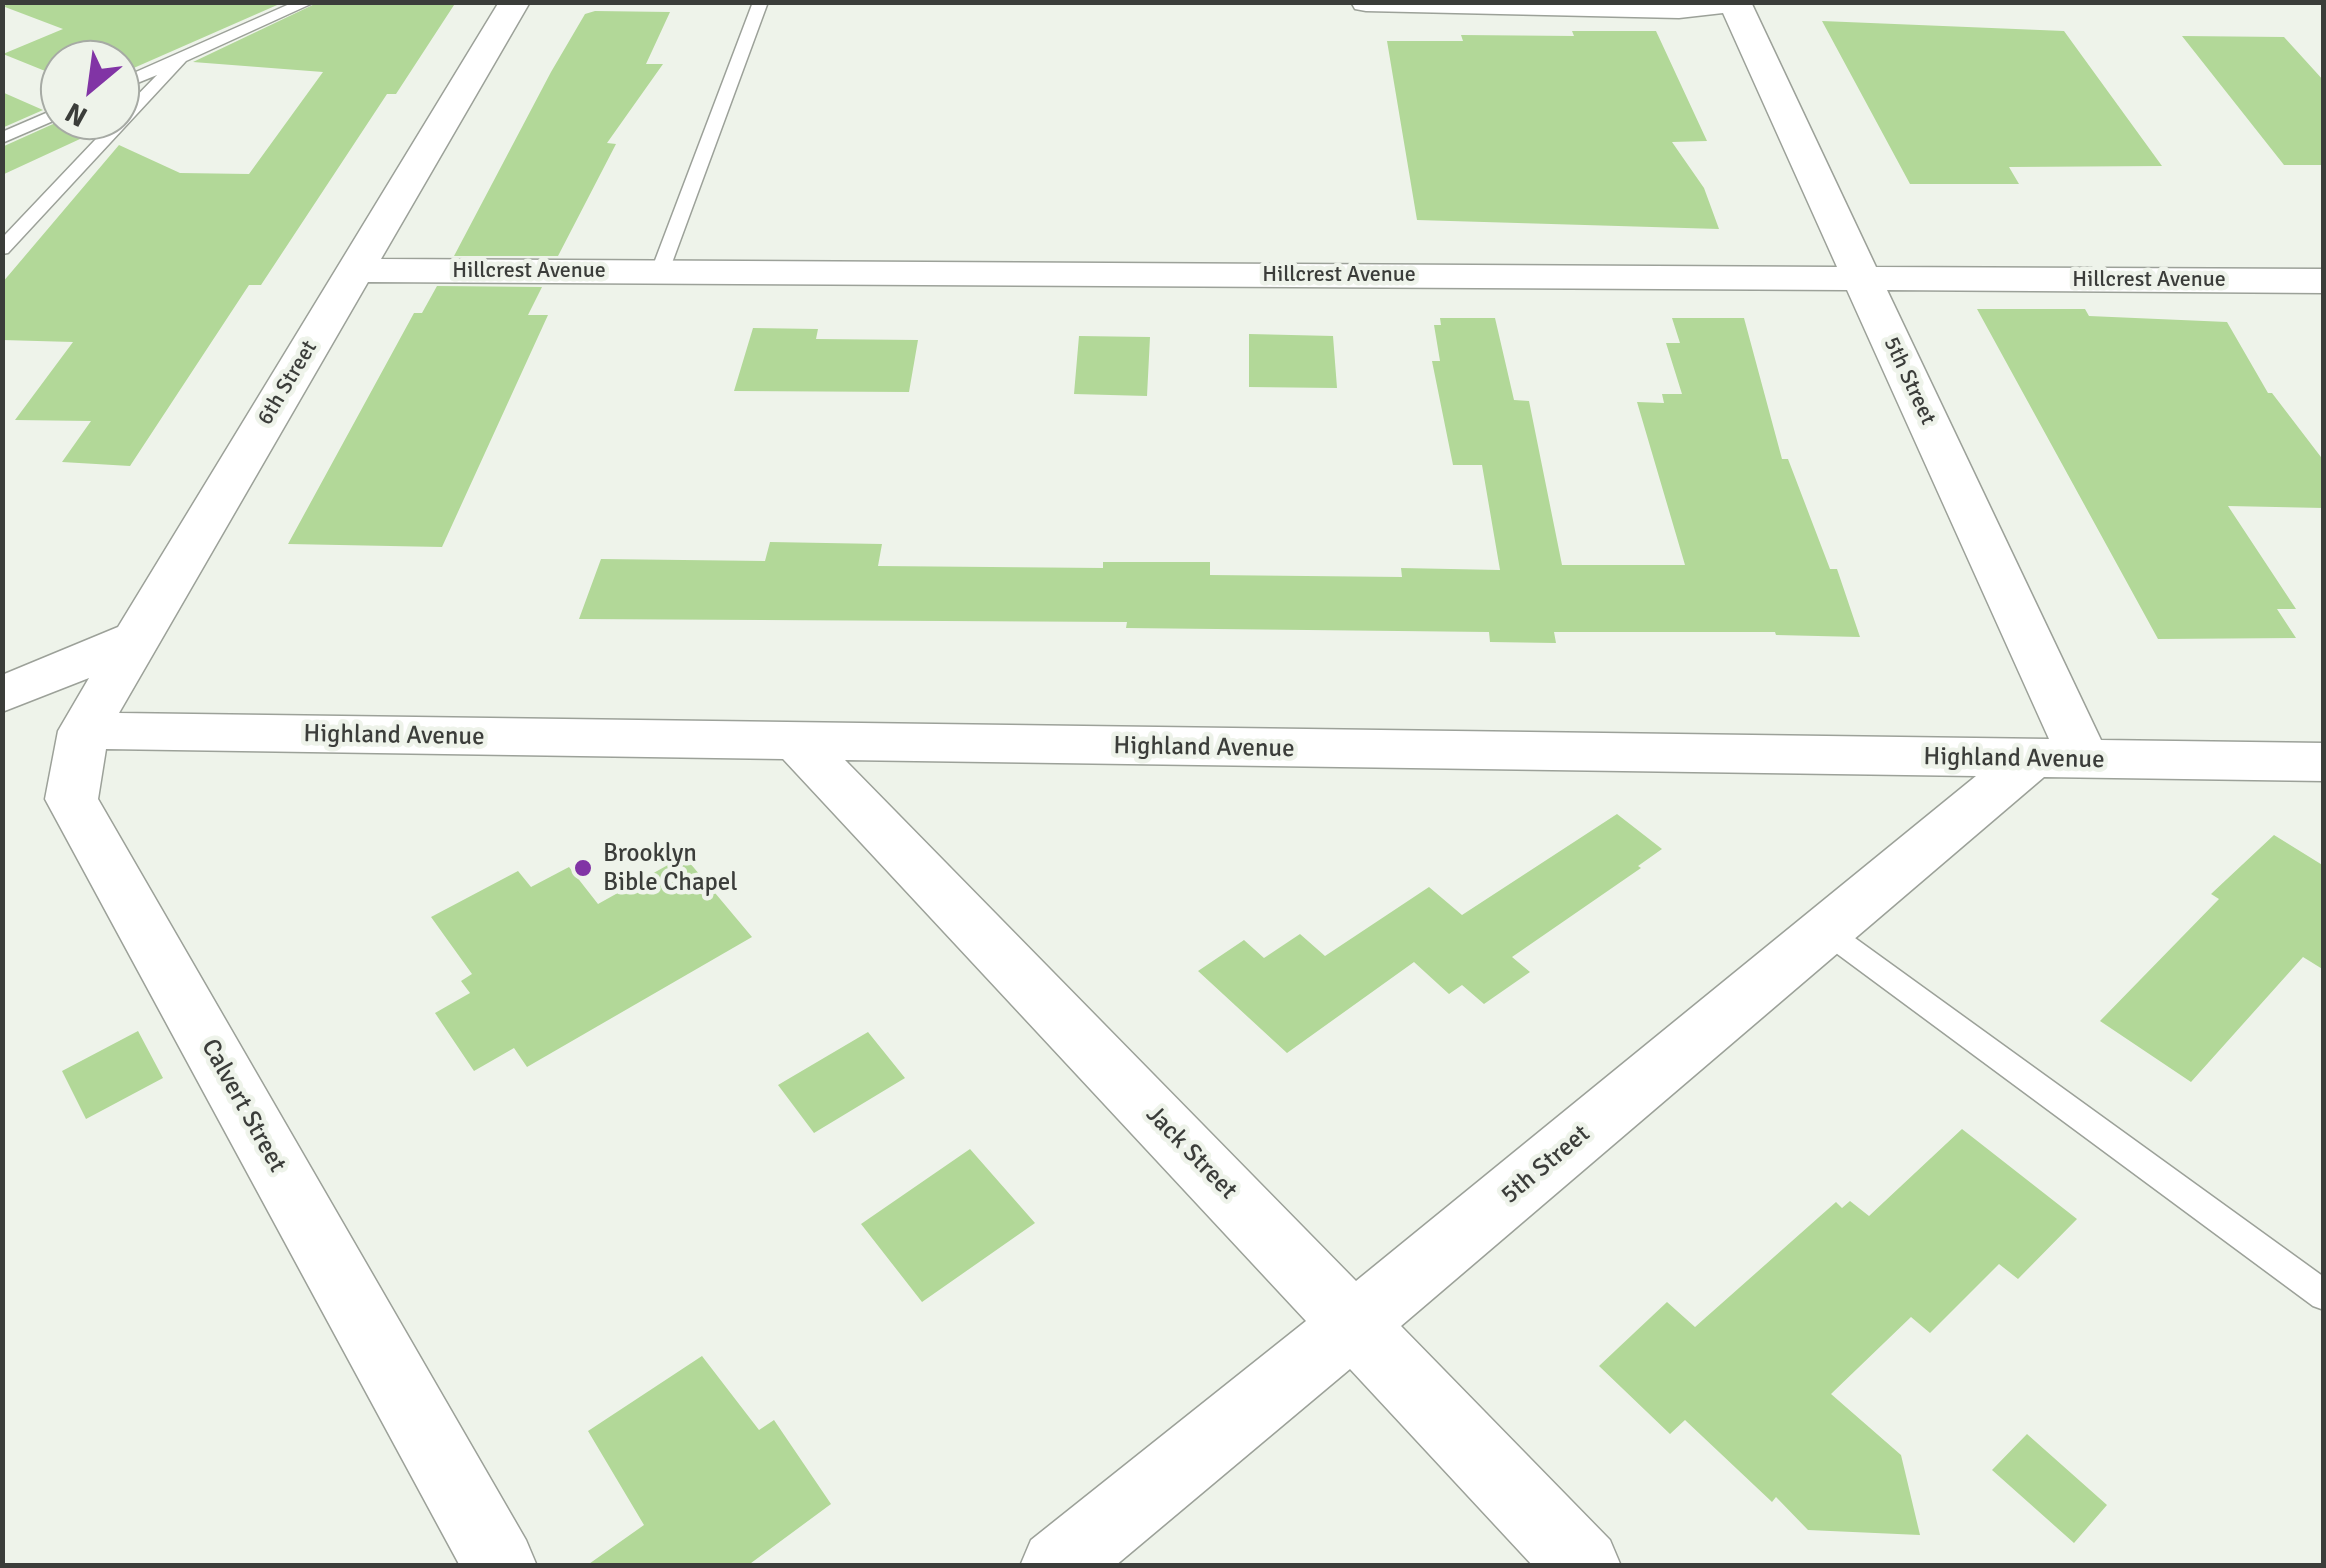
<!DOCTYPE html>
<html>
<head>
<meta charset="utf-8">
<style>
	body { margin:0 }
	#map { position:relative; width:2326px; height:1568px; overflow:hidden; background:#eef3ea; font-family:Signika,sans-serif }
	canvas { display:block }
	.frame { position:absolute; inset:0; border:5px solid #3b3d3a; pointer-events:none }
	.north { position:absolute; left:40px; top:40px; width:100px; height:100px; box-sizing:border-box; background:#eef3ea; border:2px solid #a6aaa4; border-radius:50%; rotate:209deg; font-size:28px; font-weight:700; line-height:40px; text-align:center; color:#3b3d3a }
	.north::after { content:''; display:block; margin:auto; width:35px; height:45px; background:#8134a5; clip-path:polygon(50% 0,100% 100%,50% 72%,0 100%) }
</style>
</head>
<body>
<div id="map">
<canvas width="2326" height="1568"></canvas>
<div class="frame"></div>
<div class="north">N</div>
</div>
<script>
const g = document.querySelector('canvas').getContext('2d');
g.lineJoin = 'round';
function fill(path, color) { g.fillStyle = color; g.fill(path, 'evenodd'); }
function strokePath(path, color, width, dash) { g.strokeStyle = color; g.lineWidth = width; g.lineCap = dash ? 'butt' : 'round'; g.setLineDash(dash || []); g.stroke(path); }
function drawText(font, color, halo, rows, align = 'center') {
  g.font = font + ' Signika,sans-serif'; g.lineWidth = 9; g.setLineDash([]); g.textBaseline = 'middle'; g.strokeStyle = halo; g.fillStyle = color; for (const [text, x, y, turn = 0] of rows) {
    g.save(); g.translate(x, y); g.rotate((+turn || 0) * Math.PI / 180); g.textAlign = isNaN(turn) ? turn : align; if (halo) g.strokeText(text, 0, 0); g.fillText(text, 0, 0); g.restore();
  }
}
fill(new Path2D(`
	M6,2h278l-164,72v-14h-60v17l-57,-23 60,-25 -58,-22z
	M319,2h137l-60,92h-9l-126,191h-12l-119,181 -68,-4 29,-41 -76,-1 58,-78 -71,-2v-57l117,-138 61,28 69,1 74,-102 -130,-10z
	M595,11l75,1 -24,52h17l-56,79 9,1 -58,112h-104l97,-184 34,-58z
	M1822,21l242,10 98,135 -153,1 10,17h-109z
	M1572,31h84l51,110 -35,1 32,46 15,41 -302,-9 -30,-179h76l-2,-6 113,1z
	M2182,36l102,1 40,44v84h-40z
	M2,92l41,18 -41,18z
	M62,120l31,13 -91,42v-28z
	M437,286l105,1 -14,28h20l-106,232 -154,-3 126,-231h8z
	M1977,309h108l4,7 138,6 41,71h4l52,68v47l-96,-2 68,103h-19l19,29 -138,1z
	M1440,318h55l19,82 15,1 33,164h123l-48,-163 27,1 -2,-9h20l-16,-51h14l-8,-25h72l38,141h6l42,110h7l23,68 -84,-2 -1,-3h-221l2,11 -66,-1 -1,-10 -363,-4 1,-6 -548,-3 22,-60 164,2 5,-19 112,2 -4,22 225,2v-6h107v13l192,2 -1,-9 99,2 -18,-105h-29l-21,-104h8l-6,-36h7z
	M753,328l65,1 -2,10 102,1 -9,52 -175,-1z
	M1249,334l84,2 4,52 -88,-1z
	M1079,336l71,1 -3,59 -73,-2z
	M1617,814l45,35 -24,17 3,2 -129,89 18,15 -46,32 -22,-19 -13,9 -35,-32 -127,91 -89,-82 46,-31 20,18 36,-24 25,22 104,-69 33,28z
	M2274,835l50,31v104l-21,-13 -112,125 -91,-61 119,-122 -8,-5z
	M684,856l68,81 -225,130 -13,-19 -40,23 -39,-58 35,-20 -9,-12 11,-7 -41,-57 87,-46 13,16 38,-20 29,37z
	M138,1031l25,47 -77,41 -24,-48z
	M868,1032l37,46 -91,55 -36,-48z
	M1962,1129l115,90 -59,60 -19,-15 -69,69 -19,-16 -80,77 70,61 19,80 -112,-5 -32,-33 -4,5 -87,-82 -15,14 -71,-68 68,-64 28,25 141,-125 6,6 8,-7 19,15z
	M970,1149l65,74 -113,79 -61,-78z
	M702,1356l57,74 15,-10 57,84 -84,62h-161l58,-41 -56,-94z
	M2027,1434l80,71 -33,38 -82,-73z`), '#b2d898');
const service = new Path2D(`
	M294,2h21l-129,59 -178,192 -6,1v-16l112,-118h6v-7l37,-38 -37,15v-11z
	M753,2h15l-99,269 -9,6 -7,-2 -2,-4z
	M60,107v11l-58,25v-11z
	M1827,921l10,4 487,352v33l-11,-4 -496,-367 -3,-7 3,-7z`);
const minor = new Path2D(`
	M499,2h31l-149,257 1456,8 -114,-254 -44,5 -313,-7 -11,-2 -4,-7h400l125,265 448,2v24l-437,-3 214,450 223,3v38l-280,-4 -643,549 209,214 11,26h-88l-183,-197 -235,197h-95l11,-26 275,-219 -523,-562 -677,-10 -8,50 428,741 11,26h-77l-415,-767 13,-68 31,-53 -87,34v-37l116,-48zM368,282l1479,8 202,449 -1930,-26zM845,760l1131,16 -620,505z`);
strokePath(service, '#9ca199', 3);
strokePath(minor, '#9ca199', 3);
fill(service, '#fff');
fill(minor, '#fff');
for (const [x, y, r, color] of [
	[583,868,10,"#8134a5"]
]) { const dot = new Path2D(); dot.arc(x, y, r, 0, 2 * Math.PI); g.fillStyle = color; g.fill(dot); strokePath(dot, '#eef3ea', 4); }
drawText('22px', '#3b3d3a', '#eef3ea', [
	["Hillcrest Avenue",529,271],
	["Hillcrest Avenue",1339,275],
	["Hillcrest Avenue",2149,280],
	["5th Street",1909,381,65],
	["6th Street",288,383,-59]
]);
drawText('25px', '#3b3d3a', '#eef3ea', [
	["Highland Avenue",394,736,1],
	["Highland Avenue",1204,748,1],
	["Highland Avenue",2014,759,1],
	["Calvert Street",243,1106,61],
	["Jack Street",1191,1153,46],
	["5th Street",1546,1165,-40]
]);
drawText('25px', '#3b3d3a', '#eef3ea', [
	["Brooklyn",603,854],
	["Bible Chapel",603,883]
], 'left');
</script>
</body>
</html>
